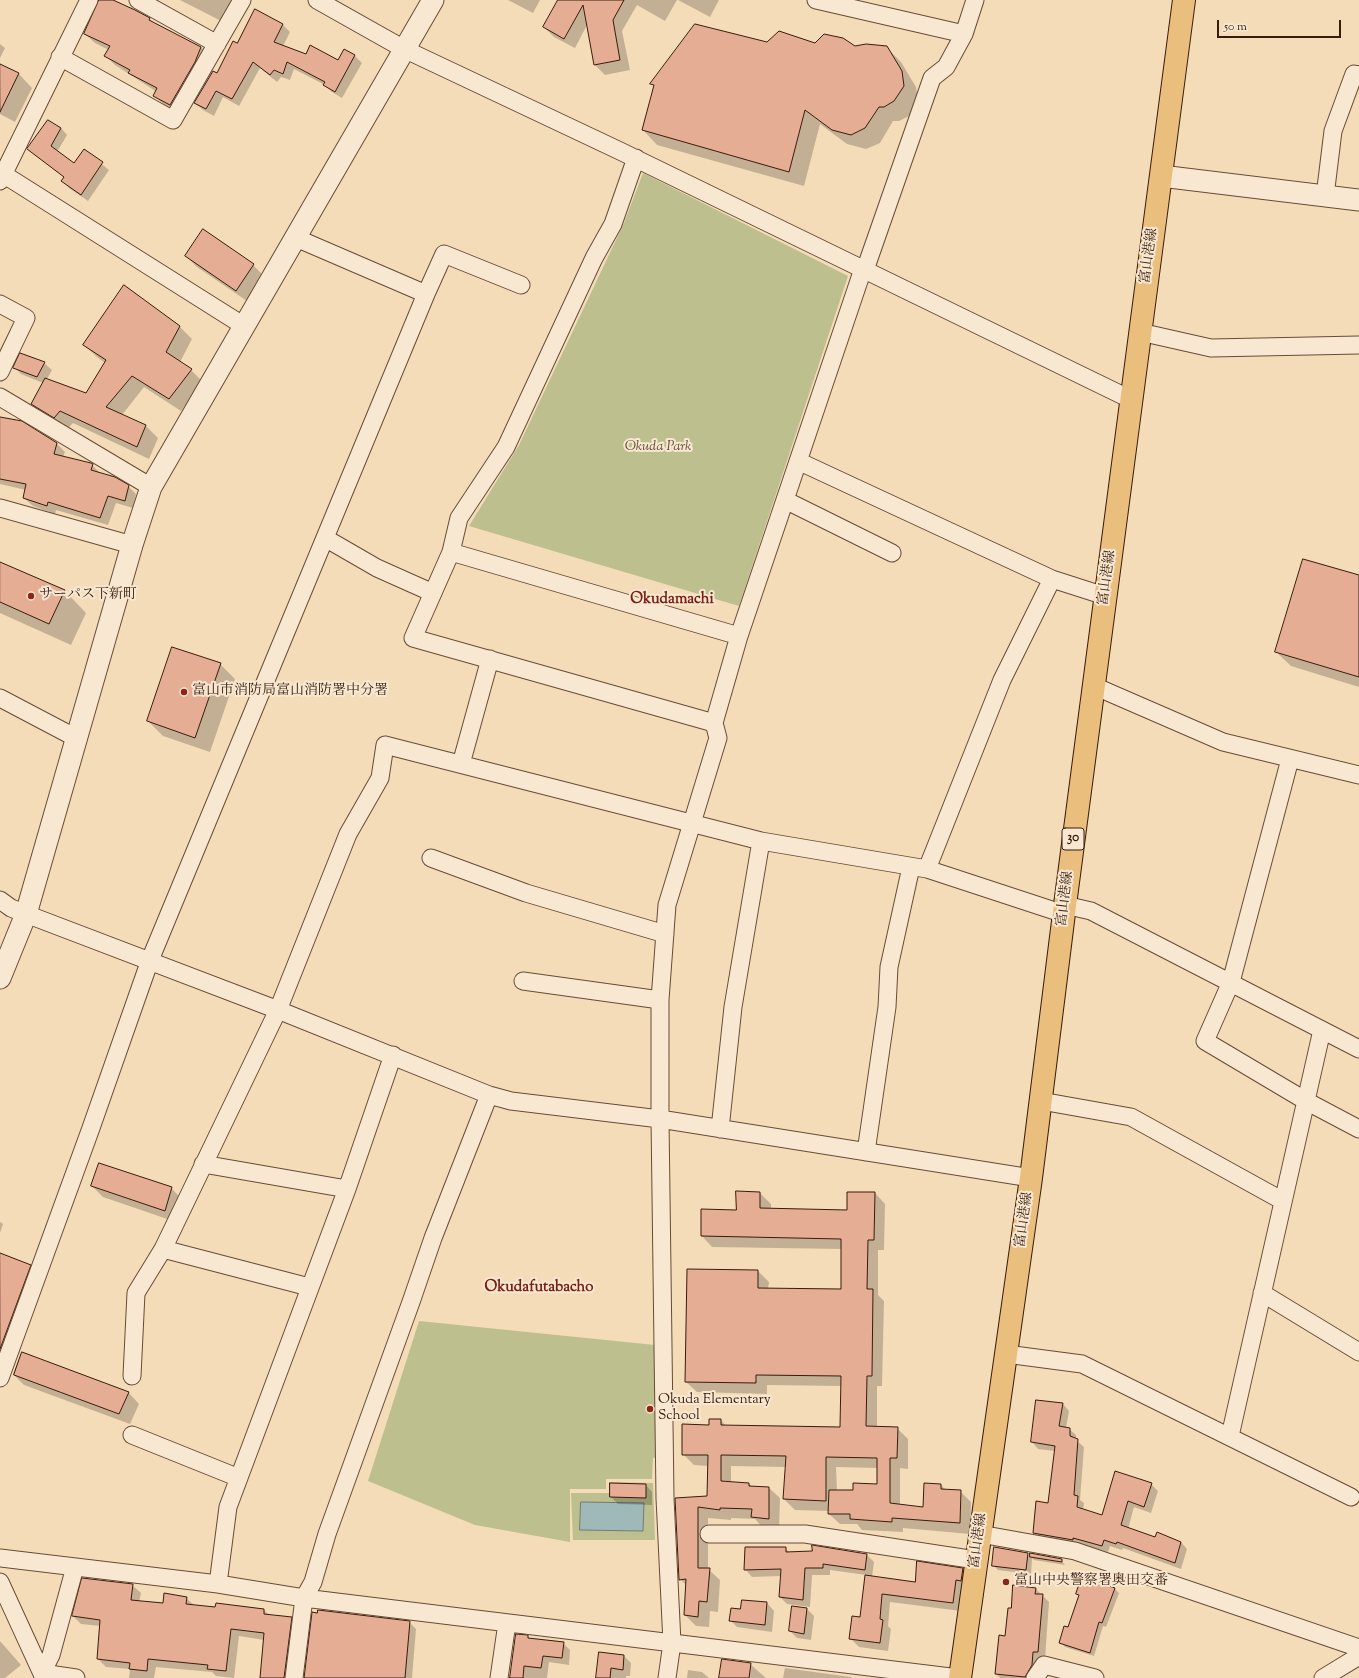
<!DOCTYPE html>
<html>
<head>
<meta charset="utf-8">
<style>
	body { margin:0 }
	#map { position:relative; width:1359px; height:1678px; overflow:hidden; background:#f4dcb9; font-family:"Sorts Mill Goudy",serif }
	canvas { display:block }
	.scale { position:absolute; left:1217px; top:20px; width:124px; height:18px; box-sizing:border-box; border:2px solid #391b0b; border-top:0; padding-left:5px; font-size:12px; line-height:14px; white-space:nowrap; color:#391b0b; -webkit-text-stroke:3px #f8e8d2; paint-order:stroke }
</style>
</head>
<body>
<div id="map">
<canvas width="1359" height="1678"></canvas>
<div class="scale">50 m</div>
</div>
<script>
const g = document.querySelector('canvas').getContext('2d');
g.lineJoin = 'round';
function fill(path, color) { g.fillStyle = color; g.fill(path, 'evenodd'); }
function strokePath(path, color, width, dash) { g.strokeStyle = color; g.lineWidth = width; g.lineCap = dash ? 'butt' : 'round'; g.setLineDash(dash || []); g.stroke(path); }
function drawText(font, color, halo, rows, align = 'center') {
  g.font = font + ' "Sorts Mill Goudy","Noto Serif JP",serif'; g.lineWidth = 4; g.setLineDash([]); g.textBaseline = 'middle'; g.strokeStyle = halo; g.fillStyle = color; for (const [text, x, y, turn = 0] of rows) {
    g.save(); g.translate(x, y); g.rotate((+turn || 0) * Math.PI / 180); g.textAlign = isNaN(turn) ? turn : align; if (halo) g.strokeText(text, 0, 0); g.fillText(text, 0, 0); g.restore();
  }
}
fill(new Path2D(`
	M643,173l205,103 -109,330 -270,-80 50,-81 105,-222z
	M419,1321l236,24 5,113h-7l-1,21h-46v10h-36v53l-95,-17 -107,-44z
	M609,1482l44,1 2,57h-82l-2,-47h38z`), '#bebf8e');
const water = new Path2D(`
	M581,1502l63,1 -1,28 -63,-1z`);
fill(water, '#9fb9b9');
strokePath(water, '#767a73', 1);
fill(new Path2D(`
	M100,0h11l38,19 5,5 47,23 9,10 -30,57 -16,-9 -10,-10 3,-3 -42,-27 -9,-9 3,-6 -14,-7 -10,-9z
	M180,0h54l-11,22z
	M508,0h32l-7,13z
	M559,0h118l-12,21 -28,-16 -15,26 8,39 -25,5 -10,-10 -8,-40 -12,23 -21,-11 -10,-10z
	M678,0h41l-9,17z
	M255,11l28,14 7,7 -7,14 23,9 32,6 6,-11 11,6 7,7 -20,35 -10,-6 -7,-7 -31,-16 -4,11 -9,-3 -4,5 -17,-14 -21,38 -16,-9 -9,19 -11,-6 -8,-7 23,-28 19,-31z
	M767,43l119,4 15,15 15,25 2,14 -9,15 -10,5h-6l-13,22 -14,6 -19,-5 -27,-20 -16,62 -147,-41 -14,-15 12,-43 -4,-4z
	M0,44l5,4 -5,10z
	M0,65l19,9 13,14 -17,34 -15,-8z
	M61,128l6,7 -10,17 17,13 10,-15 25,20 -21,31 -19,-13 -6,-7 2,-3 -37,-29z
	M186,256l67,9 11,11 -17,25 -50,-34z
	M124,286l56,41 12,12 -12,23 11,8 12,12 -22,29 -37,-24 -22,28 24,11 12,12 -9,21 -76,-36 -6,6 -23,-13 -12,-12 11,-21 -22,-9 -7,-7 7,-13 23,9 8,7 -5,9 40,15 18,-31 -8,-6 -13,-12z
	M0,418l57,26 8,8 -2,5 29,8 8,8 28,13 8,8 -3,14 -17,-5 -8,22 -52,-15 -1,4 -22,-8 -9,-8 2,-8 -26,-6z
	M0,564l65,27 21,22 -15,32 -71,-32z
	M1359,576v111l-68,-21 -15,-14z
	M220,664l15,15 -25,73 -47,-16 -15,-15z
	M92,1186l79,2 11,11 -6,23 -73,-25z
	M760,1193l11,11v5l77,2 27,-18 10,11 -1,46h-6v45l6,6 -2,85h-5v41l20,1 11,11v30l-8,-1v37l24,4 17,-24 5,5 14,1 11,11 -1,32 -67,-6v4l-41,-2 -5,-6h-17l-11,-10v-3l-34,-1 -11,-11 2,-32 -55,-1v17l18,1 3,3 17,1 11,10 -1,31 -16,-1 -8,-9 -24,-1v2l-23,-2v51l12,11 -2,32 -8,-1 -1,16 -13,-1 -11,-11 1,-30 -6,-6 -4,-80 32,-2 1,-31 -15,-1 -11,-11 27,-28 11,-6 5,6 115,2v-42l-74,-1v9l-70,-2 -11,-10 72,-111 11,11 -1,7 74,1v-41l-130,-2 -10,-11zM836,1467l42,1v17l-24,6h-17z
	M0,1222l3,2 -3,9z
	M0,1254l30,11 8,8 -38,102z
	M21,1353l108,40 10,11 -9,20 -106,-39 -11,-11z
	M1037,1401l26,3 6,7 -3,17 3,1 7,6v5l8,7 -4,53 4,3 -1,7 19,6 49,-32 7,7 -7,22 -17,-6 -6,22 28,10 25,3 6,7 -6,20 -58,-21 -1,2 -12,-4 -2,6 -29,-8 -39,-5 -6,-6 15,-29 6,-53 -17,-2 -6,-7z
	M645,1484l7,8v13l-34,-1 -7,-7z
	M785,1548l5,5 76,1 8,8 -2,15 44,6 47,-14 8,8 -10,34 -71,-9 -2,24 3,3 -3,22 -29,-4 -8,-8 10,-21 5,-43 -36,-5v5h-18l-2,32 -23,-3 -7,-7 2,-21 -30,1 -7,-8z
	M1027,1554l4,3v-3l30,6 4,5 -31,-5 -2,-2 -1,16 -33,-4 -5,-5z
	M132,1585l9,8 -2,9 25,2 22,-6 9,8 21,2 1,-4 47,6 5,5 22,3 8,8 -6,52h-32l3,-38 -25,-4 -5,42 -18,-2 -4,-4 -56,-5 -2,11h-25l1,-9 -24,-2 -8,-8 2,-33 -19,-2 -8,-8z
	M1114,1588l5,5 -13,34 -3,-1 -9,30 -29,-9 -4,-5 8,-14 11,-32 -3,-2z
	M1036,1589l13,13 -4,57 -10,19h-35l-4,-4 15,-65z
	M767,1603l7,8 -2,21 -35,-5 -7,-7 11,-10z
	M807,1609l7,7 -3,24 -14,-2 -7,-7z
	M409,1622l7,7 -4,49h-108z
	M517,1637l46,6 7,7 -1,15 -20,-3 -2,16h-37z
	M0,1641l21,24 -16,13h-5z
	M624,1656l7,7 -1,13h-4v2h-29z
	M750,1664l16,14h-46z
	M785,1668l66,9 1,1h-69z
	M688,1670l14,2 7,6h-22z`), '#0003');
const building = new Path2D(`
	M99,0h14l22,10 15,8 -1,2 52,27 -6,15 -25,43 -17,-9 4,-8 -29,-15 2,-3 -26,-14 6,-10 -26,-12z
	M558,0h66l-11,20 7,40 -26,5 -11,-60 -19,34 -21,-12z
	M255,9l28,15 -9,18 32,12 4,-9 28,15 6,-11 11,6 -20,37 -12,-7 2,-3 -38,-20 -4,12 -9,-4 -4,5 -17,-13 -21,37 -16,-8 -10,18 -12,-6 19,-32 4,2 16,-32 4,2z
	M695,24l72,18 12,-11 36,12 9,-9 19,4 12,8 11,-2 21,2 15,25 2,15 -10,15 -10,6h-5l-14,21 -14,7 -19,-5 -27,-20 -16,62 -147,-42 12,-45 -4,-1z
	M0,64l19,9 -19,39z
	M48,120l13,8 -10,18 23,17 10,-14 19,13 -22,33 -20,-14 3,-4 -37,-28z
	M203,229l51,35 -18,27 -51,-35z
	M124,285l56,41 -14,26 26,17 -23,30 -37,-23 -26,31 40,18 -9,22 -77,-36 -6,7 -23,-14 14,-26 41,15 20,-33 -23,-15z
	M20,353l25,9 -8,15 -24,-9z
	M0,417l22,4 35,22 -3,11 37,9 2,1 -2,6 24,7 14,8 -4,16 -17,-5 -8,22 -52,-16 -1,4 -24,-8 3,-14 -26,-5z
	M1303,559l56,16v102l-84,-25z
	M0,562l65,28 -16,34 -49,-22z
	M172,647l49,16 -26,75 -48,-17z
	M99,1163l73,24 -7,24 -74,-25z
	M736,1191l24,1v16l87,2v-18h28l-1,48h-6l-1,49h6l-1,87h-5l-1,50 32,1 -1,31h-7v45l33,4 1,-24 17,1v5l20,1 -1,33 -68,-5v4l-42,-3v-5h-22l1,-24h24v-7l24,1v-26l-51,-1v44l-43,-2 3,-43 -65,-1v26l28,2v3l20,1v32l-18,-2 1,-8 -32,-1v2l-22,-3v61h12l-3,34 -8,-1 -1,16 -14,-2 2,-36 -7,1 -4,-82 32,-2 1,-41h-26v-31l27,1v-6h12v6l119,2 1,-51 -85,-1v8l-71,-1 2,-113 71,1v18l83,1v-50l-140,-3v-27l35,1z
	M0,1253l31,12 -31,84z
	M22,1352l107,40 -10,22 -105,-39z
	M1036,1400l27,3 -4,23 11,2v8l8,3 -4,56 4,1 -1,11 25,8 13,-44 37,12 -8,24 -16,-6 -7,24 34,12 2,-5 24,10 -6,21 -58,-21 -1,2 -12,-4 -2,6 -29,-8v2l-40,-7 3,-32 12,2 7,-57 -24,-4z
	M610,1483l36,1v14l-36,-1z
	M812,1545l55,9 -2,16 -42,-6v4h-18l-2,32 -24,-3 2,-28 -37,1 1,-23h41v5l26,-1z
	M994,1547l34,6 -2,17 -34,-4z
	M1030,1553l32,6v3l-32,-5z
	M917,1561l46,7 -2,13 -5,-1 -3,23 -71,-9 -2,25 3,1 -3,23 -31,-4 3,-23 8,1 5,-42 50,7z
	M1082,1577l33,11 -13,35 -3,-1 -9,31 -31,-10 5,-17 4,1 11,-32 -3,-1z
	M82,1578l51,6 -2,16 32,3 1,-10 23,4 -1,7 29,3 1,-4 48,6v5l28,3 -8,61h-24l4,-45 -33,-4 -5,42 -19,-2 1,-4 -60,-6 -1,12 -18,-2 1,-6 -33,-4 3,-39 -28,-4z
	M1013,1585l23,3 -1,6h8l-5,58h-5l-1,13 -7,12 -30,-3 4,-39 6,1 3,-28h3z
	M742,1600l25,2 -2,23 -36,-4 2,-13 9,1z
	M792,1606l15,2 -3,26 -15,-3z
	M318,1610l92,11 -5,57h-101l8,-66 5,1z
	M516,1634l12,1v3l36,4 -2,16 -19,-2 -2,12 -17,-2 -1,12h-13z
	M599,1652l25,3 -1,15 -12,-2 -1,10h-14z
	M722,1659l29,4 -2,15h-30z`);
fill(building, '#e5ad94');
strokePath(building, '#391b0b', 1);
const minor = new Path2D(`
	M138,0l79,44
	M317,0l87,49 216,102 512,249
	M816,0l148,34
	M60,57l113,63 69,-120
	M636,158l-23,66 -19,34 -88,189 -47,71 -8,34 -38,86 301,85
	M3,174l241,152
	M0,181l89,-181
	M1325,196l8,-65 21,-57 5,1
	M865,270l67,-192 14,-11 18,-33 11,-34
	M426,294l18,-40 77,31
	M0,304l26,14 -26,54
	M1140,332l71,16 148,-3
	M0,397l151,90
	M798,461l254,118
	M785,500l107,53
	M0,508l132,37
	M325,538l52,30 56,25
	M451,552l288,84
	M1094,686l129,56 136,33
	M0,698l78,41
	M1290,759l-59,223 -26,59 101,60 53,28
	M461,764l29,-105
	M431,858l95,35 139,41
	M927,869l75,-189 50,-101 53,17
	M0,900l11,8 15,6 252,96 211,85 22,6 149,18 371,59
	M1065,905l26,6 268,138
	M523,981l137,19
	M1041,1101l90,16 152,84
	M720,1129l13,-122 28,-166
	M866,1152l21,-145 2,-40 22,-100
	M203,1164l144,25
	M163,1249l146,38
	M1262,1293l97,59
	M1006,1354l76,10 269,133
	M132,1376l4,-83 27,-44 115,-239 70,-176 32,-56 5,-33 376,96 166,28 137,45
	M0,1378l91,-250 59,-168 276,-666 -130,-56
	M132,1435l107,43
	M1230,1436l92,-406
	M709,1534h96l171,26
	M980,1534l95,17 284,97
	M0,1558l218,26 86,14 655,80
	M75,1567l-24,88 -9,18 34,5
	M0,1582l44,96
	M218,1584l10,-77 119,-318 46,-134
	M294,1678l10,-80 9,-16 14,-48 84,-232 22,-64 56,-143
	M499,1678l8,-55
	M667,1678l5,-35 -7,-145 -5,-379v-119l7,-95 51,-167 -4,-15 25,-87 124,-367
	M1035,1678l9,-13 51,13
	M1323,1678l36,-22`);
const tertiary = new Path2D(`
	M1161,176l198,24
	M0,978l26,-64 106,-369 19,-58 282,-487`);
const primary = new Path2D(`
	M960,1678l71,-500 34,-273 119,-905`);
strokePath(minor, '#684b36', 19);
strokePath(tertiary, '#684b36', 23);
strokePath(primary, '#391b0b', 24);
strokePath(minor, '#f8e8d2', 17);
strokePath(tertiary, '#f8e8d2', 21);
strokePath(primary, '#eabe7c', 22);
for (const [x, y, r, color] of [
	[31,596,4,"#8f2418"],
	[184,692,4,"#8f2418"],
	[650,1409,4,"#8f2418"],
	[1006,1582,4,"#8f2418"]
]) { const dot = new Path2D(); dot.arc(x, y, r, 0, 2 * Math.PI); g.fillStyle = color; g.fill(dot); strokePath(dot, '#f8e8d2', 1.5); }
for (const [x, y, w] of [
	[1073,839,22]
]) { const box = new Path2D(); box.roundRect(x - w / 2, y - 11, w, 22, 3); g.fillStyle = '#f8e8d2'; g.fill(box); strokePath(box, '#391b0b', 1); }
drawText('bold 13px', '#391b0b', null, [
	["30",1073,839]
]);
drawText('14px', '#391b0b', '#f8e8d2', [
	["富山港線",1150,256,-82],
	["富山港線",1108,578,-82],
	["富山港線",1066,899,-83],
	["富山港線",1025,1220,-82],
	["富山港線",979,1541,-82]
]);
drawText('italic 14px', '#614c32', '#f8e8d2', [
	["Okuda Park",658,448]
]);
drawText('14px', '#391b0b', '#f8e8d2', [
	["サーパス下新町",39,596],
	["富山市消防局富山消防署中分署",192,692],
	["Okuda Elementary",658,1401],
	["School",658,1417],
	["富山中央警察署奥田交番",1014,1582]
], 'left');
drawText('bold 15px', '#7a1f14', '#f8e8d2', [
	["Okudamachi",672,600],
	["Okudafutabacho",539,1288]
]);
</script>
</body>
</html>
